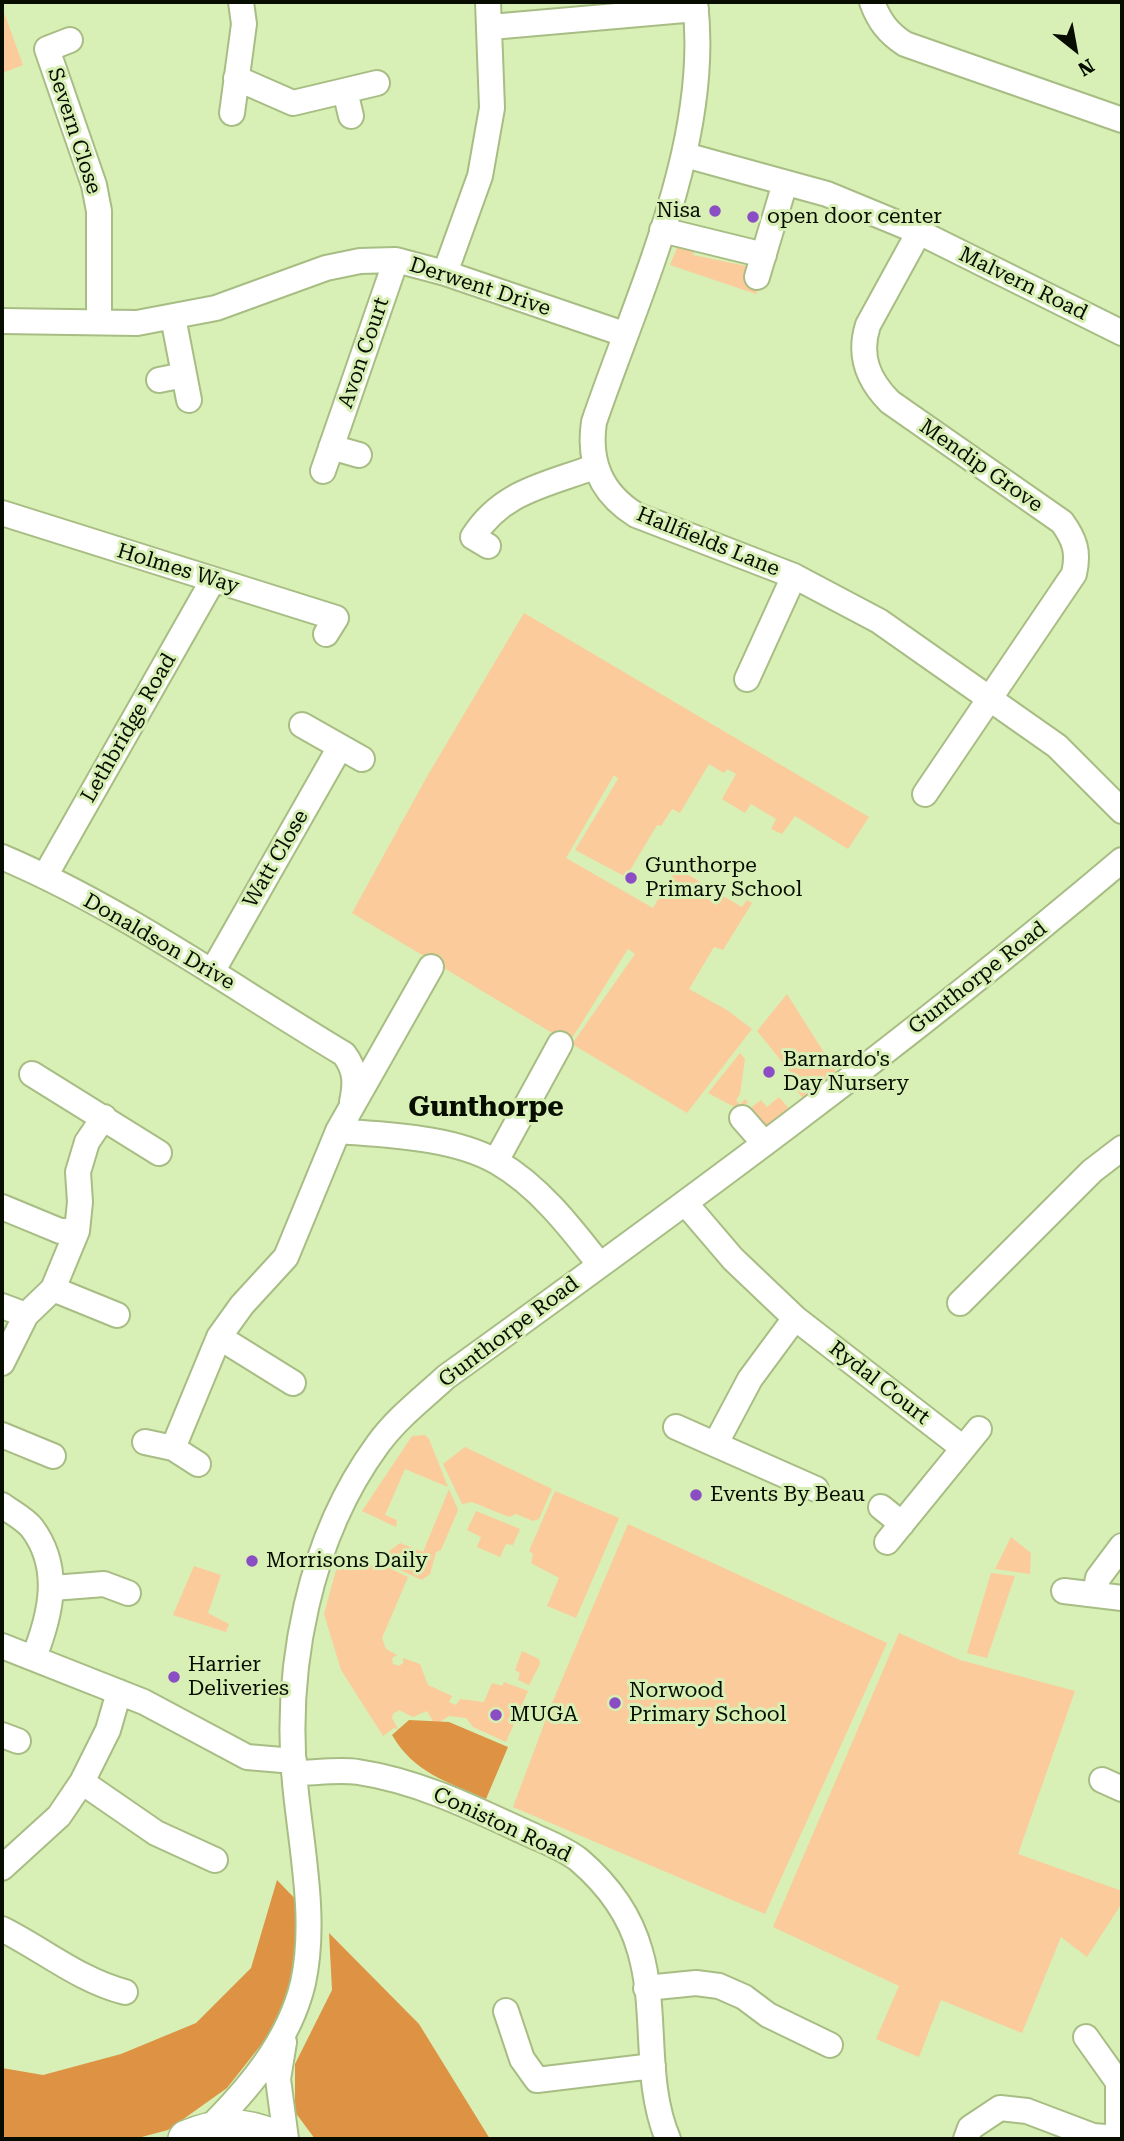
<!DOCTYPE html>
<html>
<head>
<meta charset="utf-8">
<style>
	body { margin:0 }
	#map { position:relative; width:1124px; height:2141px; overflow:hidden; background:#d8efb5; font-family:"Roboto Serif",serif }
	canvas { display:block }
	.frame { position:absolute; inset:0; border:4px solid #070e00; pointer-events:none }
	.north { position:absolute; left:1040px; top:14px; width:70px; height:70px; -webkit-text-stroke:5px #d8efb5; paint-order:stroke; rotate:149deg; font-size:19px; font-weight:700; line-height:28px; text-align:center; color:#070e00 }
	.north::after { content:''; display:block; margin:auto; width:24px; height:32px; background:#070e00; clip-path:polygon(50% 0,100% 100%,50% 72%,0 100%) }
</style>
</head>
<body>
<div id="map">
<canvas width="1124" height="2141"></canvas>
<div class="frame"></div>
<div class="north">N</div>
</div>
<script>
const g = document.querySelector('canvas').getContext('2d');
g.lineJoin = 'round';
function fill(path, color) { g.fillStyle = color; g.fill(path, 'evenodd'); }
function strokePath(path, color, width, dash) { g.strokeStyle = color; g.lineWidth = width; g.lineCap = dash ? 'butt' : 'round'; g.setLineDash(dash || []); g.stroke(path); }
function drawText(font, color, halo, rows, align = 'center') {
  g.font = font + ' "Roboto Serif",serif'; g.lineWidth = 6; g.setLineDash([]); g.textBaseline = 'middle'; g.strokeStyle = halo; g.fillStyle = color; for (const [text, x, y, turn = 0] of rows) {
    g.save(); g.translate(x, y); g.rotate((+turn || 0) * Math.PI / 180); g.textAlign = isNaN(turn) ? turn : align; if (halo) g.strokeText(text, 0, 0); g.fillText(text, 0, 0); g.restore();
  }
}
fill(new Path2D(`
	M2,7l21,58 -21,8z
	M679,243l17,2 -3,10 58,12 11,14 -6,13 -86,-29z
	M524,613l345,204 -21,32 -53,-33 -13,18 -11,-5 5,-10 -25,-15 -6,9 -23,-14 14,-25 -9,-5 -3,4 -15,-9 -29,49 -8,-4 -11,17 -4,-1 -31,52 -51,-27 43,-71 -4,-4 -48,83 87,50 24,-40 30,18 -6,9 16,10 6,-9 19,11 5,-7 5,3 -29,47 -9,-3 -25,42 38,21 25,19 -65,84 -115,-69 63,-90 -7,-5 -59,94 -217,-130 73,-133z
	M787,994l50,79 -33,27 -12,-16 5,-4 -40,-49z
	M740,1053l5,6 -5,35 -4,6 4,5 5,-6 3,3 -8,8 -32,-17z
	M779,1097l12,14 -30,23 -17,-21 17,-13 6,7z
	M425,1435l4,4 19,48 -43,-18 -20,46 12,5 -1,7 -34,-16 50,-75z
	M465,1447l87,42 -13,30 -6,2 -17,-7 -7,3 -37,-15 -10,2 -19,-40z
	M449,1489l9,21 -17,40 -5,2 -6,22 -8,6 -38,-17 4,-11 12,-9 23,9z
	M555,1491l64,27 -43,100 -29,-12 12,-28 -28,-15 2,-9 -4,-3z
	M476,1511l44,18 -7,16 -7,-1 -6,13 -23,-10 4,-10 -14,-7z
	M628,1524l259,119 -122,271 -252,-107 39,-104z
	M1011,1537l20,16 -1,21 -35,-5z
	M338,1563l19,6 12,-5 12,5 2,-4 25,12 -26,61 4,11 11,6 -5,3 1,6 6,2 4,-3v-5l17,6 8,21 24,11 -3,6 7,3 4,-6 24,3 8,-19 10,3 2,-4 24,9 -22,51 -33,-15 -7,-9 -17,-2 -14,9 -8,-14 -14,6 -14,-7 -6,4 -1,4 6,11 -4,-1 -11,8 -42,-66 -17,-56z
	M194,1566l27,9 -13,38 21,11 -3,8 -53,-17z
	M991,1573l24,3 -28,82 -20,-5z
	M899,1633l61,27 115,31 -57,163 104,37v12l-35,54 -26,-20 -39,96 -81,-33 -22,57 -43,-18 23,-53 -126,-59z
	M522,1651l17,8 1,5 -11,21 -11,-5 2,-7 -5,-3z`), '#fccb9b');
fill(new Path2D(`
	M409,1720l40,2 59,25 -22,52c-38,-17 -72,-26 -94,-64z
	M277,1880l24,25 -5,66 -17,51 -52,66 -59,42 -34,9h-122l-10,-3v-68l41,7 78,-21 75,-31 55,-55z
	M329,1933l90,91 71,115h-175l-20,-27v-48l37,-74z`), '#dd9343');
const minor = new Path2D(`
	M695,2c17,139 -57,291 -101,420 -6,40 7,71 42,93l158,61 85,45 178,125 65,65
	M872,2c7,19 16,31 33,42l217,76
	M491,27l205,-18
	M70,40l-23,9 47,136 5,26v111
	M236,78l57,25 84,-20
	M345,91l6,25
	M232,113l12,-89 -3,-22
	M685,155l142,39 92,38 203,101
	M662,230l102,25
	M919,232l-51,93c-10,31 0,55 22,77l172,120c13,18 17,30 12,52l-149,220
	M445,273l35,-97 12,-68 -4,-106
	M757,277l28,-94
	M173,317l16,83
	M2,321l135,2 79,-15 110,-40 34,-7 36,-1 49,13 179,61
	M159,380l25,-5
	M331,447l28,8
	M323,471l73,-211
	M2,513l334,105 -10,16
	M488,546l-15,-9c29,-46 73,-52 121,-70
	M747,679l47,-103
	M302,725l60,34
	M2,857c120,51 230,130 342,197 12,16 12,29 8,48
	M45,876l168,-296
	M212,972l128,-225
	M32,1074l127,79
	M742,1118l22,25
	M338,1131c49,4 116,6 159,31 42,24 74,66 103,103
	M496,1161l64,-117
	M686,1204l47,55 62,59 168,130
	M2,1207l58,24h17
	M53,1289l64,26
	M960,1303l132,-132 30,-23
	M2,1306l24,9
	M219,1337l74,46
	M2,1363l24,-48 27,-26 24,-58 3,-29 -2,-30 9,-30 17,-25
	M676,1427l140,62
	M2,1435l51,21
	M145,1442l28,6 25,16
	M716,1443l34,-64 45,-61
	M173,1448l46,-111 23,-32 44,-48 52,-126 93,-164
	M2,1505c9,7 23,14 30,23 30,40 19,86 2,129
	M881,1507l21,17
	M887,1542l92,-113
	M53,1588l51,-4 24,9
	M1064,1591l58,7
	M1095,1594l3,-16 24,-32
	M2,1646l142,56 103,55 47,4
	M119,1692l-11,38 -26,52 74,51 59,27
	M2,1735l16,6
	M294,1773c21,0 44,-4 64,-1 60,9 115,36 169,61 17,8 37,15 52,27 28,24 51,55 61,91 18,61 3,129 28,188
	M1102,1780l20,9
	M2,1868l57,-52 23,-34
	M2,1929c42,21 77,51 123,63
	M646,1988l50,-5 23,3 25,11 24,18 62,30
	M506,2011l16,48 15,21 116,-14
	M1086,2037l32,45v57
	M284,2042l-6,37 8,60
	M205,2132c42,-41 84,-90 98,-149 14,-64 -2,-136 -8,-200 -11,-115 14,-245 83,-339 19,-26 44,-45 68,-67 230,-166 460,-334 676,-517
	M966,2139l4,-11 30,-20 27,3 66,25 25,2`);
const highway = new Path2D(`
	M187,2139c30,-13 57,-14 87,0`);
strokePath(minor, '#a7bd84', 28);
strokePath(highway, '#a7bd84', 40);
strokePath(minor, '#fff', 24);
strokePath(highway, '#fff', 37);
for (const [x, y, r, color] of [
	[715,211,7,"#8a4dc3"],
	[753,217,7,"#8a4dc3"],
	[631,878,7,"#8a4dc3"],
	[769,1072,7,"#8a4dc3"],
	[696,1495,7,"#8a4dc3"],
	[252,1561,7,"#8a4dc3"],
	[174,1677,7,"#8a4dc3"],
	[615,1703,7,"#8a4dc3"],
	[496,1715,7,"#8a4dc3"]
]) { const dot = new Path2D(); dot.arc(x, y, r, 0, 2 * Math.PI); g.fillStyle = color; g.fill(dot); strokePath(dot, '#d8efb5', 2.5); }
drawText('21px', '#070e00', '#d8efb5', [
	["Severn Close",74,131,72],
	["Malvern Road",1023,284,26],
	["Derwent Drive",480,287,18],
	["Avon Court",364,353,-71],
	["Mendip Grove",981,466,35],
	["Hallfields Lane",708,542,22],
	["Holmes Way",178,569,17],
	["Lethbridge Road",129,728,-60],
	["Watt Close",276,859,-60],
	["Donaldson Drive",159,942,30],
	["Gunthorpe Road",978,978,-38],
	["Gunthorpe Road",509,1332,-37],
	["Rydal Court",879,1383,38],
	["Coniston Road",502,1825,25]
]);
drawText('21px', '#070e00', '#d8efb5', [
	["Nisa",701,211,"right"],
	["open door center",767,217],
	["Gunthorpe",645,866],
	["Primary School",645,890],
	["Barnardo's",783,1060],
	["Day Nursery",783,1084],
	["Events By Beau",710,1495],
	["Morrisons Daily",266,1561],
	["Harrier",188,1665],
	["Deliveries",188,1689],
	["Norwood",629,1691],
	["Primary School",629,1715],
	["MUGA",510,1715]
], 'left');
drawText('bold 28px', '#070e00', '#d8efb5', [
	["Gunthorpe",486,1108]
]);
</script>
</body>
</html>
